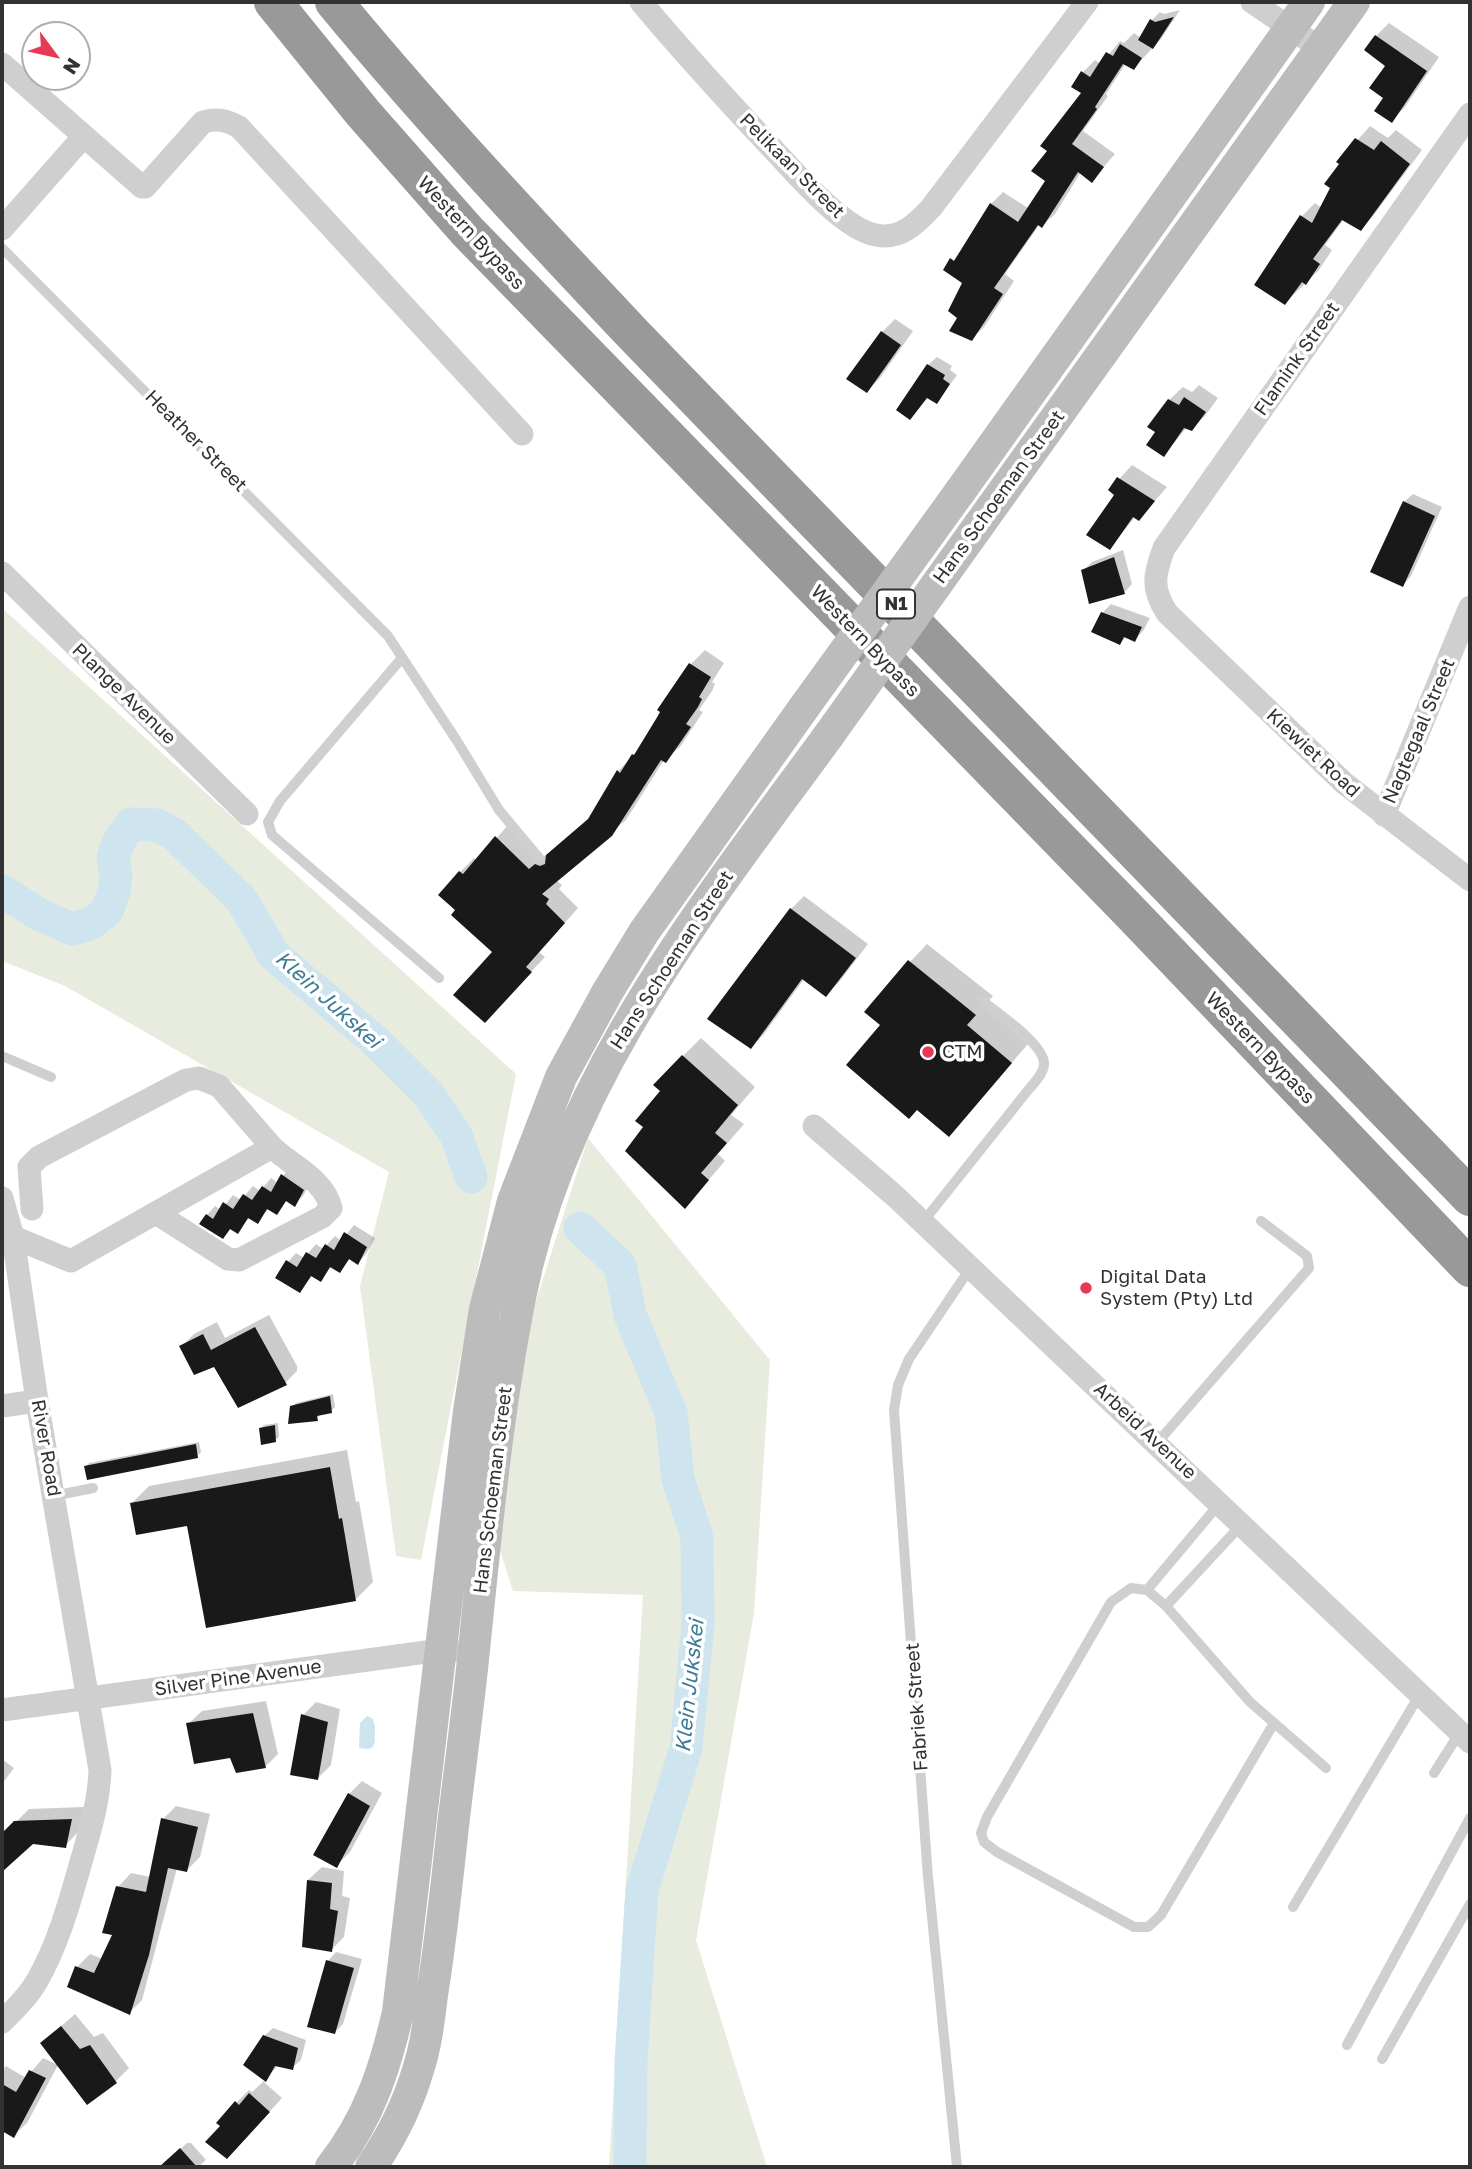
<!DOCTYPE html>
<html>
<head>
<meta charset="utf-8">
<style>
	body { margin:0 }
	#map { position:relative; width:1472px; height:2169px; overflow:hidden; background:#fff; font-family:"Golos Text",sans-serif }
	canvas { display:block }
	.frame { position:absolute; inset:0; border:4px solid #323232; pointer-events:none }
	.north { position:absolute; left:21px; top:21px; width:70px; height:70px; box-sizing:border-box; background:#fff; border:2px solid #adadad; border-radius:50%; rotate:123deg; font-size:19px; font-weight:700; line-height:28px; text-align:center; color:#323232 }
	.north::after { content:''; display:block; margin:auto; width:24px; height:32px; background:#e53954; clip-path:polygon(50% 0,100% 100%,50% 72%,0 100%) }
</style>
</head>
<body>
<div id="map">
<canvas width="1472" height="2169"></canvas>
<div class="frame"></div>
<div class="north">N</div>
</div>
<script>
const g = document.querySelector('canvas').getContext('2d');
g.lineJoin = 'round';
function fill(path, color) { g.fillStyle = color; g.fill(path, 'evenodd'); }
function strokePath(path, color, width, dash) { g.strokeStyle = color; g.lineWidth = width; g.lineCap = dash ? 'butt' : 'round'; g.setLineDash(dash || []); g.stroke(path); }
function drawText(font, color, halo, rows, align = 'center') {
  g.font = font + ' "Golos Text",sans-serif'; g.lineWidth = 7; g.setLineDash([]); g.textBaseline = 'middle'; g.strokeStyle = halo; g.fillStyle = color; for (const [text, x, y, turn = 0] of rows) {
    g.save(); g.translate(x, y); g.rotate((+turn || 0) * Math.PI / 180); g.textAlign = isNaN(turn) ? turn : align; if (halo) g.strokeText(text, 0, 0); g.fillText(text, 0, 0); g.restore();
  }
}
fill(new Path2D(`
	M2,608l514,466 -95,486 -25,-4 -36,-270 29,-114 -324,-186 -63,-25z
	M588,1138l182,222 -16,253 -58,327 71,227h-158l34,-572 -130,-4 -16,-50 31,-215z`), '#e7ecde');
fill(new Path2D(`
	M367,1716l5,2c5,8 2,15 3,23l-2,6 -5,2 -9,-1 1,-25z`), '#cee4ee');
fill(new Path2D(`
	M1180,10l-19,29 -27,29 -8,-5 -20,31 2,2 -25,35 32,23 -23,26 -11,-8 -26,42 -13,12 -2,-2 -35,50 9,7 -30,46 -13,12 -12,-21 6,-35 -20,-13 20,-23 26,-43 12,-12 25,16 19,-28 3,-29 33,-58 -9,-7 9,-14 12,-12 6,4 19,-23 4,2 10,-10 7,5 11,-18 8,-8 4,2z
	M1389,23l50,34 -34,50 -13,13 -4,-54 -12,-30z
	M1370,126l18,12 8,-8 26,20 -49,66 -13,13 -16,-10 -19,26 7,5 -13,20 -34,33 17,-87 13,-13 7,5 20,-45 -3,-2z
	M895,319l18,12 -33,47 -13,13 15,-59z
	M937,357l15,9 -2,4 7,5 -20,27 -9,-6 -18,22 18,-53z
	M1199,385l19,13 -13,18 -14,13 -4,-2 -23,28 5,-55 14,-13 9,5z
	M1132,465l35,22 -28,32 -4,-2 -25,31 7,-53 -7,-6z
	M1413,494l29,13 -31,69 -8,9 1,-83z
	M1123,550l9,34 -8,9 -41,-22 9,-9z
	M1111,604l39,14 -7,13 -8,9 -8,-4 -7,7 -18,-30z
	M705,650l19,13 -12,19 3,2 -3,7 -13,19 4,2 -23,35 -16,13 -38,60 -70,60 6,5 -3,4 19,19 -39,44 6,5 -46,49 -4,-54 -37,-42 2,-38 14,-14 3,2 33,-37 34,33 8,-4 44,-38 22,-43 23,-23 50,-84z
	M804,896l64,48 -29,38 -13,13 -22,-16 -40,55 -13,13 40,-138z
	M927,944l66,52 -9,10 44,38 -79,91 -39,-173z
	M701,1038l54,49 -24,28 13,9 -26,30 7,7 -40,46 -40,-80 38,-71z
	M290,1167l21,14 -8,15 -9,9 -7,-5 -11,13 -7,-5 -12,14 -7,-5 -13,15 -5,-4 -9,9 -16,-22 8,-9 6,4 12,-15 8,5 12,-14 7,5 11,-13 7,5z
	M354,1225l21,13 -9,16 -8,9 -7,-5 -11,13 -8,-5 -12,14 -7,-5 -13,16 -12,-29 8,-9 8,5 12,-14 7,5 12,-13 6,5z
	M269,1315l28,51v5l-14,14 -68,-20 -34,-18 13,-13 23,-12 8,16z
	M333,1394l2,13 -4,4 -10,2 -4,6 -25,-12 4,-4z
	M278,1423l1,14 -4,3 -14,-12 3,-3z
	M199,1442l2,10 -4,4 -111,10 3,-3z
	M347,1450l9,52 3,-1 14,81 -18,18 -167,-76 -57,-20 18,-18z
	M266,1701l12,53 -13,13 -34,-11 -43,-32 14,-13z
	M316,1702l24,7 -9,56 -13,13 -15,-63z
	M2,1759l12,9 -12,16z
	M362,1781l20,12 -32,59 -14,14 13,-72z
	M176,1806l34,8 -10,43 -13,13 -10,-2 -35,132 -13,13 -52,-46 13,-13 13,5 12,-25 3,-47 13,-14 20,4 12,-58z
	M84,1807l-6,25 -13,14 -32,-4 -31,28v-34l27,-27z
	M322,1867l22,4 -2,25 8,2 -6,39 -13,13 -23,-70z
	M336,1952l26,7 -19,65 -9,9 -6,-72z
	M75,2014l19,23 9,-4 26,35 -13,13 -29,22 -45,-60z
	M273,2028l33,12 -5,20 -9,8 -14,-3 -14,17 18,16 -42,46 -17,-19 13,-22 13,-13 3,2 14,-13 -2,-43z
	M43,2058l15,7 -31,58 -14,13 -11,-7v-58l4,-5 20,12z
	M187,2143h4l15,17 -8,7h-37z`), '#0003');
strokePath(new Path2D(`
	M2,891l38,24 32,14 18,-5 17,-13 7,-20 2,-15 -3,-18 6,-17 12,-17 26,1 18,10 66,64 33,56 100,85 54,54 28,41 15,42
	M580,1228l40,37 10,50 41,98 7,66 19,58 1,87 -12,124 -44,142 -11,171 -1,106`), '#cee4ee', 33);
fill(new Path2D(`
	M1174,17l-21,32 -15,-9 12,-21 5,3z
	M1375,35l52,36 -35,52 -18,-12 9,-13 -14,-10 16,-22 -21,-16z
	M1120,44l22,14 -8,12 -11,-6 -28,43 2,2 -25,35 32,23 -12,16 -14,-11 -36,56 -4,-3 -44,63 9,6 -31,47 -23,-10 8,-13 -9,-7 14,-28 -19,-13 7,-12 4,3 36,-58 28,19 27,-41 -14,-10 16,-20 -7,-5 41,-53 -10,-6 10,-16 9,6 16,-25 7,4z
	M1355,138l19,12 7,-9 29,23 -49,67 -19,-11 -29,39 7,5 -14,21 -4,-3 -17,23 -31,-20 46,-70 12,8 18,-35 -6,-4 15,-20 -3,-2z
	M881,331l20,14 -34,48 -21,-14z
	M927,364l18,11 -2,4 7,5 -13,20 -10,-6 -17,22 -14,-10z
	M1184,397l22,15 -14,19 -8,-3 -20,29 -18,-12 9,-13 -8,-5 21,-28 11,6z
	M1117,477l38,24 -16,20 -6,-4 -23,33 -24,-15 28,-40 -6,-5z
	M1403,501l32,15 -32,71 -33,-15z
	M1114,557l11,37 -36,10 -8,-34z
	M1101,612l41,15 -7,15 -11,-5 -4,8 -29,-13z
	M689,663l22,14 -12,20 3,2 -4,8 -12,17 5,3 -25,36 -5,-3 -49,76 -70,58 7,5 -3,5 19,19 -39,44 6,5 -47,51 -32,-28 39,-43 -41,-37 4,-5 -17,-15 21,-24 4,3 32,-38 34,33 6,-5 5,2 5,-2 1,-9 42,-36 29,-49 3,3 12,-19 2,1 22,-36 4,-7 -3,-2z
	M790,908l66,50 -30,39 -24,-18 -51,70 -44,-30z
	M908,960l68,55 -9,10 45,38 -63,74 -32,-27 -8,9 -63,-54 34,-40 -16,-13z
	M682,1055l56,50 -23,28 12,10 -26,30 8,7 -24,29 -60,-58 18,-24 -8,-6 25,-30 -7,-6z
	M281,1174l23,16 -9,17 -9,-6 -9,14 -10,-6 -9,15 -10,-6 -10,16 -8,-5 -7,10 -24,-15 7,-10 7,5 10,-17 10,7 10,-15 9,6 10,-14 9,6z
	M344,1232l23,15 -9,18 -9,-6 -9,14 -10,-6 -9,15 -10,-6 -11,17 -25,-15 11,-18 11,7 9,-15 10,6 9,-14 9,6z
	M255,1327l32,58 -49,23 -24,-41 -20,8 -15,-29 24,-12 8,16z
	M330,1396l2,17 -15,3 1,5 -30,3 2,-18z
	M275,1425l1,17 -15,3 -2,-17z
	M196,1444l2,14 -111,22 -3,-14z
	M330,1467l9,52 3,-1 14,83 -150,27 -19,-102 -51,9 -6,-32z
	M253,1713l13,55 -30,5 -6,-15 -36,6 -8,-41z
	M301,1714l27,8 -10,58 -28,-5z
	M348,1793l22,13 -33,62 -24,-13z
	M161,1818l37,9 -11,45 -19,-4 -19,87 -19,60 -63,-28 8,-21 19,7 18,-38 -10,-2 14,-47 30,6z
	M72,1819l-6,29 -33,-4 -31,28v-39l12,-12z
	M307,1880l25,3 -2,26 8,2 -6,41 -30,-5z
	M326,1960l28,8 -19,66 -28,-7z
	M61,2026l19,23 10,-4 27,38 -30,22 -47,-62z
	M263,2035l35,13 -5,22 -18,-4 -9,16 -23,-17z
	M29,2070l17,8 -32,60 -12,-7v-47l14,8z
	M249,2093l21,19 -43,47 -22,-17 15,-16 -4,-3 19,-22 4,4z
	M180,2148l17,19h-38z`), '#191919');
strokePath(new Path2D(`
	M2,248l386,388 69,105 42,69 40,48
	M401,659l-121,142 -12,21 4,13 167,143
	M2,1056l49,21
	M923,1222l106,-133c6,-7 14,-15 15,-24 2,-20 -46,-51 -61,-64
	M1157,1443l152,-175 -2,-12 -46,-35
	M53,1496l40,-8
	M1147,1590l72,-86
	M1166,1606l76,-82
	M1274,1723l-113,192 -13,12h-14l-137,-75 -13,-10 -3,-9 6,-16 124,-215 20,-14 16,2 19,16 84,96 76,66
	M1434,1773l26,-41
	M1293,1907l127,-213
	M1347,2045l123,-227
	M1382,2059l88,-155
	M957,2167l-29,-290 -34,-467 4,-25 11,-26 62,-92`), '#cfcfcf', 10);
strokePath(new Path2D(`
	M641,2c41,49 85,97 129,144 24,25 72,83 106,89 24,5 40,-11 55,-27l156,-206
	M1252,2l69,47
	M2,64l140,123h3l58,-65c14,-4 23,-2 36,5l283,307
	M1470,114l-306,434c-10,27 -13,40 3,65l177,170 126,97
	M2,229l82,-93
	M2,573l245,241
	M1384,815l86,-208
	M814,1126l82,71 574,545
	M2,1198l11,39 24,164 63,369c-1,30 -9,57 -17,85 -12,42 -24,88 -46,126 -9,16 -23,29 -35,41
	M32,1209l-3,-42 10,-10 147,-77 13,-2 20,8 53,61
	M13,1237l58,24 201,-114c21,20 52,32 59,61l-9,9 -83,43 -11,-1 -72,-46
	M2,1406l35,-5
	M2,1710l439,-60 12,1`), '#cfcfcf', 23);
strokePath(new Path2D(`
	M959,493l350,-491
	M979,525l375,-523
	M331,2167c37,-46 54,-98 67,-155l71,-601 16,-102 28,-108 48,-124 47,-86 36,-59 161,-226
	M371,2167c20,-29 37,-63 47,-97 8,-24 11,-50 14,-75 9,-56 15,-113 21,-169 7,-59 15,-117 21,-176 12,-118 23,-236 46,-352 42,-217 182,-389 309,-563`), '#bcbcbc', 32);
strokePath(new Path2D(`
	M273,2l90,111 104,118 666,684 337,353
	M334,2c95,115 197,224 299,332l837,863`), '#999', 38);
strokePath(new Path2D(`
	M805,706l154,-213
	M829,735l150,-210`), '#bcbcbc', 32);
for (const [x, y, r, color] of [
	[928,1052,7,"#e53954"],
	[1086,1288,7,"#e53954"]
]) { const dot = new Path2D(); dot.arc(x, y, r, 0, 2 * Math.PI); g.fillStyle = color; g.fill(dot); strokePath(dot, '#fff', 2.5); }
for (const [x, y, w] of [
	[896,604,38]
]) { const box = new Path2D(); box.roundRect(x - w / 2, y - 14.5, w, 29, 5); g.fillStyle = '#fff'; g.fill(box); strokePath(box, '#323232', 2); }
drawText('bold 18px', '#323232', null, [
	["N1",896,604]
]);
drawText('19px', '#323232', '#fff', [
	["Pelikaan Street",792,166,45],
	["Western Bypass",471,233,47],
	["Flamink Street",1297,359,-55],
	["Heather Street",196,441,45],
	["Hans Schoeman Street",999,497,-54],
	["Western Bypass",865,641,46],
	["Plange Avenue",124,694,44],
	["Nagtegaal Street",1419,731,-67],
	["Kiewiet Road",1313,753,43],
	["Hans Schoeman Street",672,960,-57],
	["Western Bypass",1260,1048,46],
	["Arbeid Avenue",1145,1431,43],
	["River Road",46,1448,80],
	["Hans Schoeman Street",493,1490,-83],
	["Silver Pine Avenue",238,1678,-8],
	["Fabriek Street",917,1707,-94]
]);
drawText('19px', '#323232', '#fff', [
	["CTM",942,1052],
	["Digital Data",1100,1277],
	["System (Pty) Ltd",1100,1299]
], 'left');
drawText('italic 21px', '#3f7b96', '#fff', [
	["Klein Jukskei",328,1000,42],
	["Klein Jukskei",690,1686,-84]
]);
</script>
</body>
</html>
